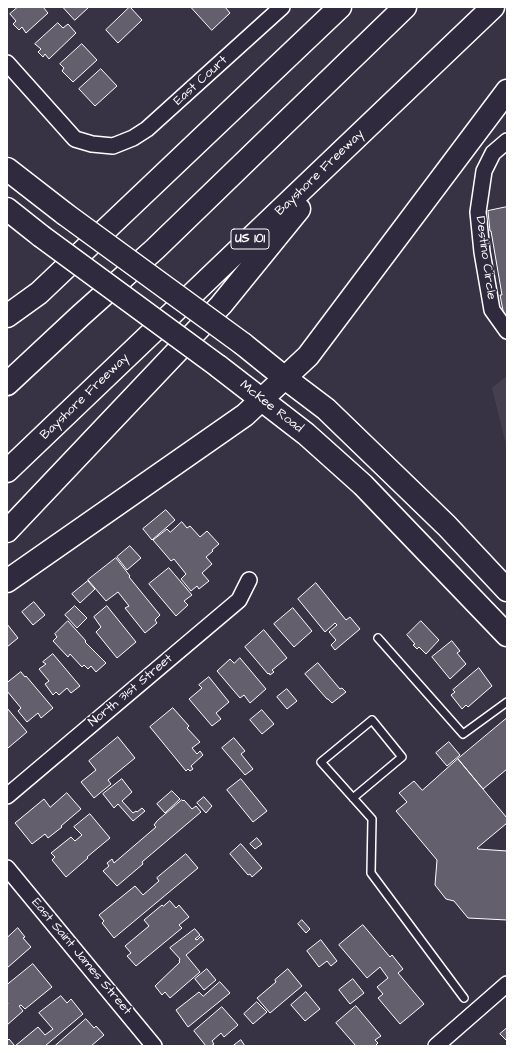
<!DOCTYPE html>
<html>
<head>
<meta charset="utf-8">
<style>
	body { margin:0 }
	#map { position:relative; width:514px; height:1053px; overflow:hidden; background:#373345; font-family:"Architects Daughter",sans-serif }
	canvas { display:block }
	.frame { position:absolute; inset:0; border:8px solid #fff; pointer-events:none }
</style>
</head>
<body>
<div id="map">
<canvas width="514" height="1053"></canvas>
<div class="frame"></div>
</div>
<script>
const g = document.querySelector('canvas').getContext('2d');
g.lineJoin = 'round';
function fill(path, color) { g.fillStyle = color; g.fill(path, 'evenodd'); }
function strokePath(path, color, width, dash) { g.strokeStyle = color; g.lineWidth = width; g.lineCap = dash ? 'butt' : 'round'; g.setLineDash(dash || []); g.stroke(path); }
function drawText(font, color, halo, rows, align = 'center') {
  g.font = font + ' "Architects Daughter",sans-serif'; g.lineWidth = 3.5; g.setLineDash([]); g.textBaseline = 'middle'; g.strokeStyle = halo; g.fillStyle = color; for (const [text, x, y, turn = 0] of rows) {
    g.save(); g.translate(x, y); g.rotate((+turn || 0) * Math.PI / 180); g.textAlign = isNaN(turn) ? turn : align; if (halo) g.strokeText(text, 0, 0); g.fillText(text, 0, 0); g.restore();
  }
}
fill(new Path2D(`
	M507,376v73l-15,-61z`), '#444051');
const building = new Path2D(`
	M18,7h25l5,6 -22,20 -4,-6 -3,3 -6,-6 3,-3 -6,-7z
	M63,7h26l-14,13z
	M130,7l12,13 -24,23 -12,-13z
	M191,7h34l5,6 -18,17z
	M58,23l5,5 5,-4 8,9 -27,26 -4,-5 -2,3 -5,-5 3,-3 -6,-5z
	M82,44l15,16 -24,22 -11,-11 2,-3 -4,-4z
	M101,69l16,17 -22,20 -16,-17z
	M507,207v108l-3,1 -4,-21h2l-11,-64h-1l-2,-20z
	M166,510l9,10 -23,20 -9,-11z
	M182,522l5,6 3,-2 10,11 7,-6 12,13 -7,6 1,1 -7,6 6,7 -10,9 7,8 -10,8 -2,-3 -6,5 -10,-12 5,-5 -12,-15 -3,2 -18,-21 14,-11 3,3z
	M130,546l11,12 -14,12 -10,-13z
	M116,558l14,18 -1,1 31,38 -5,5 2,3 -12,10 -20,-25 4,-2 -11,-14 -12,9 -18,-21z
	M169,568l23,27 -8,6 4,4 -12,11 -27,-32z
	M88,581l7,8 -15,14 -8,-9z
	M316,583l30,37 4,-3 10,12 -25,21 -4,-5 5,-5 -7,-8 8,-7 -2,-2 -10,9 -27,-33z
	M34,602l11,13 -12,10 -11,-13z
	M75,606l12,12 -10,10 -12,-13z
	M107,606l29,36 -19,16 -21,-26 5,-5 -7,-10z
	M293,608l19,23 -18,16 -20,-23z
	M68,621l18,20 -1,1 21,21 -10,9 -5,-6 -3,3 -4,-4 -2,2 -12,-13 -2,3 -15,-16 4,-4 -2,-3z
	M421,621l18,19 -13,14 -7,-7 -2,2 -4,-4 2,-1 -8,-9z
	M7,624l11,14 -11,9z
	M264,630l23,28 -15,12 2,2 -4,3 -1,-2 -1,1 -23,-27z
	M452,641l8,10 -3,2 9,11 -16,15 -18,-22z
	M53,654l27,32 -9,7 -4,-5 -8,7 -3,-3 -3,3 -8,-11 4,-3 -10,-12 7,-5 -3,-2z
	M240,658l26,31 -16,14 -6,-8 -4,3 -23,-27 13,-12 4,4z
	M318,663l22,26 2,-1 4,4 -14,11 -4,-4h-1l-22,-25z
	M479,668l13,18 -24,21 -2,-2 -4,4 -11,-14 4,-3 -2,-2z
	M21,672l4,5 1,-1 27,32 -12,10 -3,-5 -11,9 -9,-11 3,-3 -14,-17v-8z
	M209,677l20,25 -13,11 5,6 -9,7 -23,-27 13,-11 -3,-3z
	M287,689l10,12 -10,8 -10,-12z
	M7,708l20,24 -19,16 -1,-1z
	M173,708l16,18 -2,2 13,14 -8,6 5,6 3,-3 3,4 -12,11 2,3 -3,2 -2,-2 -2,2 -36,-44z
	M262,710l12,14 -12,10 -12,-14z
	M507,718v51l-24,20 -25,-30z
	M118,737l17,21 -27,22 3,4 -17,14 -13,-16 15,-12 -7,-9z
	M234,738l11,13 -4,3 12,15 -8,6 -23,-27z
	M449,742l11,13 -13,11 -11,-13z
	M458,759l49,59v5l-30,25 1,1 29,2v69l-39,-2 -14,-17 -8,-2 -11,-14 2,-25 -41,-49 11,-9 -8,-9 15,-12 8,9z
	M122,779l10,13 -10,9 11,12 3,-2 1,1 5,-4 3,3 -12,10 -15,-17 -4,4 -11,-14z
	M241,779l26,32 -14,11 -26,-32z
	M172,791l8,8 -15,14 -8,-9z
	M67,793l14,16 -20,17 1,1 -14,11 -3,-4 -13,10 -17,-21 29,-24 6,8z
	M204,797l8,9 -6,7 -9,-10z
	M182,800l1,1 1,-1 8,9 4,-3 5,6 -59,50 1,2 -26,22 -14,-15 6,-5 -2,-3 5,-4 2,4 42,-36 -2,-2 3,-4z
	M90,814l20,24 -23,19 1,1 -22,19 -14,-17 3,-3 -4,-4 20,-16 4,4 7,-6 -8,-8z
	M257,838l5,6 -7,5 -5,-5z
	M241,844l21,24 -10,9 -2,-3 -2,1 -18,-21z
	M186,854l12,14 -84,70 -12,-15 2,-2 -5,-6 36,-29 8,9 16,-14 -2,-3z
	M170,901l6,7 3,-3 10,12 -10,8 3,3 -46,38 -9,-10 4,-3 -6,-7 24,-20 -5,-6 18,-15 1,1z
	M302,920l8,9 -4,4 -8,-9z
	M363,925l27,32 2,-2 11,14 -5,4 26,31 -24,20 -22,-26 5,-4 -6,-7 11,-9 -8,-11 -13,11 -28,-33z
	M18,928l7,9 -2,1 8,9 -24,21v-30z
	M195,929l5,6 -5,4 2,1 4,-4 3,4 -18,15 14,17 -30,26 -5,-6 -3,3 -7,-9 25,-24 -1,-1 1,-2 -10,-11z
	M321,940l16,21 -6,5 -4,-5 -8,6 -12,-16z
	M33,964l19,23 -27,22 -4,-4 -2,1 4,5 -16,14v-20l1,-1 -1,-2v-17z
	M207,969l9,11 -12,10 -9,-11z
	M288,969l14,17 -32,27 -13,-15 19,-16 -1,-2z
	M353,979l11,14 -14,11 -11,-14z
	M220,982l10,11 -42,34 -12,-17 23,-18 4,4z
	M306,992l14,17 -15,12 -14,-16z
	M61,996l6,7 4,-4 12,15 -38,32h-38v-5l2,-2 6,7 23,-19 7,8 8,-6 -14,-16z
	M257,1002l10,10 -14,12 -9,-10z
	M356,1006l25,30 -6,4 3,3 -3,3h-19l-20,-23z
	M222,1007l16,18 -14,12 -3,-4 -9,8 2,3 -3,2h-5l-12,-15z
	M86,1019l8,9 2,-2 8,9 -13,11h-36z
	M507,1028v13l-7,-7z
	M241,1040l4,6h-12z`);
fill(building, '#635f6d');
strokePath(building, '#fff', 1);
const lane = new Path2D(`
	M378,638l85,96 44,-32
	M353,798l49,-41 -30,-37 -51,42 51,57 -1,54 93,125`);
const street = new Path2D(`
	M7,63l68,76 17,5 21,2 20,-8 14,-9 135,-122
	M507,141l-14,12 -9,18 -6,41 4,40 10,58 15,21
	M7,796l232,-196 10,-20
	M7,868l147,178
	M436,1046l71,-62`);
const primary = new Path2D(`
	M7,169l58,45
	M7,209l34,27
	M243,344l42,34 41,31 121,117 60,64
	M218,366l88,68 57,51 144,150`);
const highway = new Path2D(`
	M7,316l32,-23 301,-286
	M7,384l73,-68 75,-67 250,-242
	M7,471l486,-464
	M7,531l214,-226 78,-96
	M7,581l238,-166 63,-59 199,-265`);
strokePath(lane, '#fff', 10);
strokePath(street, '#fff', 18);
strokePath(primary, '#fff', 25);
strokePath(highway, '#fff', 25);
strokePath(lane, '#2f2a3d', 7);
strokePath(street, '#2f2a3d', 15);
strokePath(primary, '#2f2a3d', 22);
strokePath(highway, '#2f2a3d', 22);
const primaryBridge = new Path2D(`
	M65,214l178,130
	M41,236l177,130`);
strokePath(primaryBridge, '#fff', 25, []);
strokePath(primaryBridge, '#2f2a3d', 22);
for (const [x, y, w] of [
	[250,239,38]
]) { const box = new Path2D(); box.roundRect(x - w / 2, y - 10, w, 20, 3); g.fillStyle = '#2f2a3d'; g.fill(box); strokePath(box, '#fff', 1); }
drawText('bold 12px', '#fff', null, [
	["US 101",250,239]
]);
drawText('13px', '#fff', '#2f2a3d', [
	["East Court",201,81,-42],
	["Bayshore Freeway",320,173,-44],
	["Destino Circle",485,258,82],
	["Bayshore Freeway",85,397,-44],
	["McKee Road",271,407,38],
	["North 31st Street",131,691,-40],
	["East Saint James Street",81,957,50]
]);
</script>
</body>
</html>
